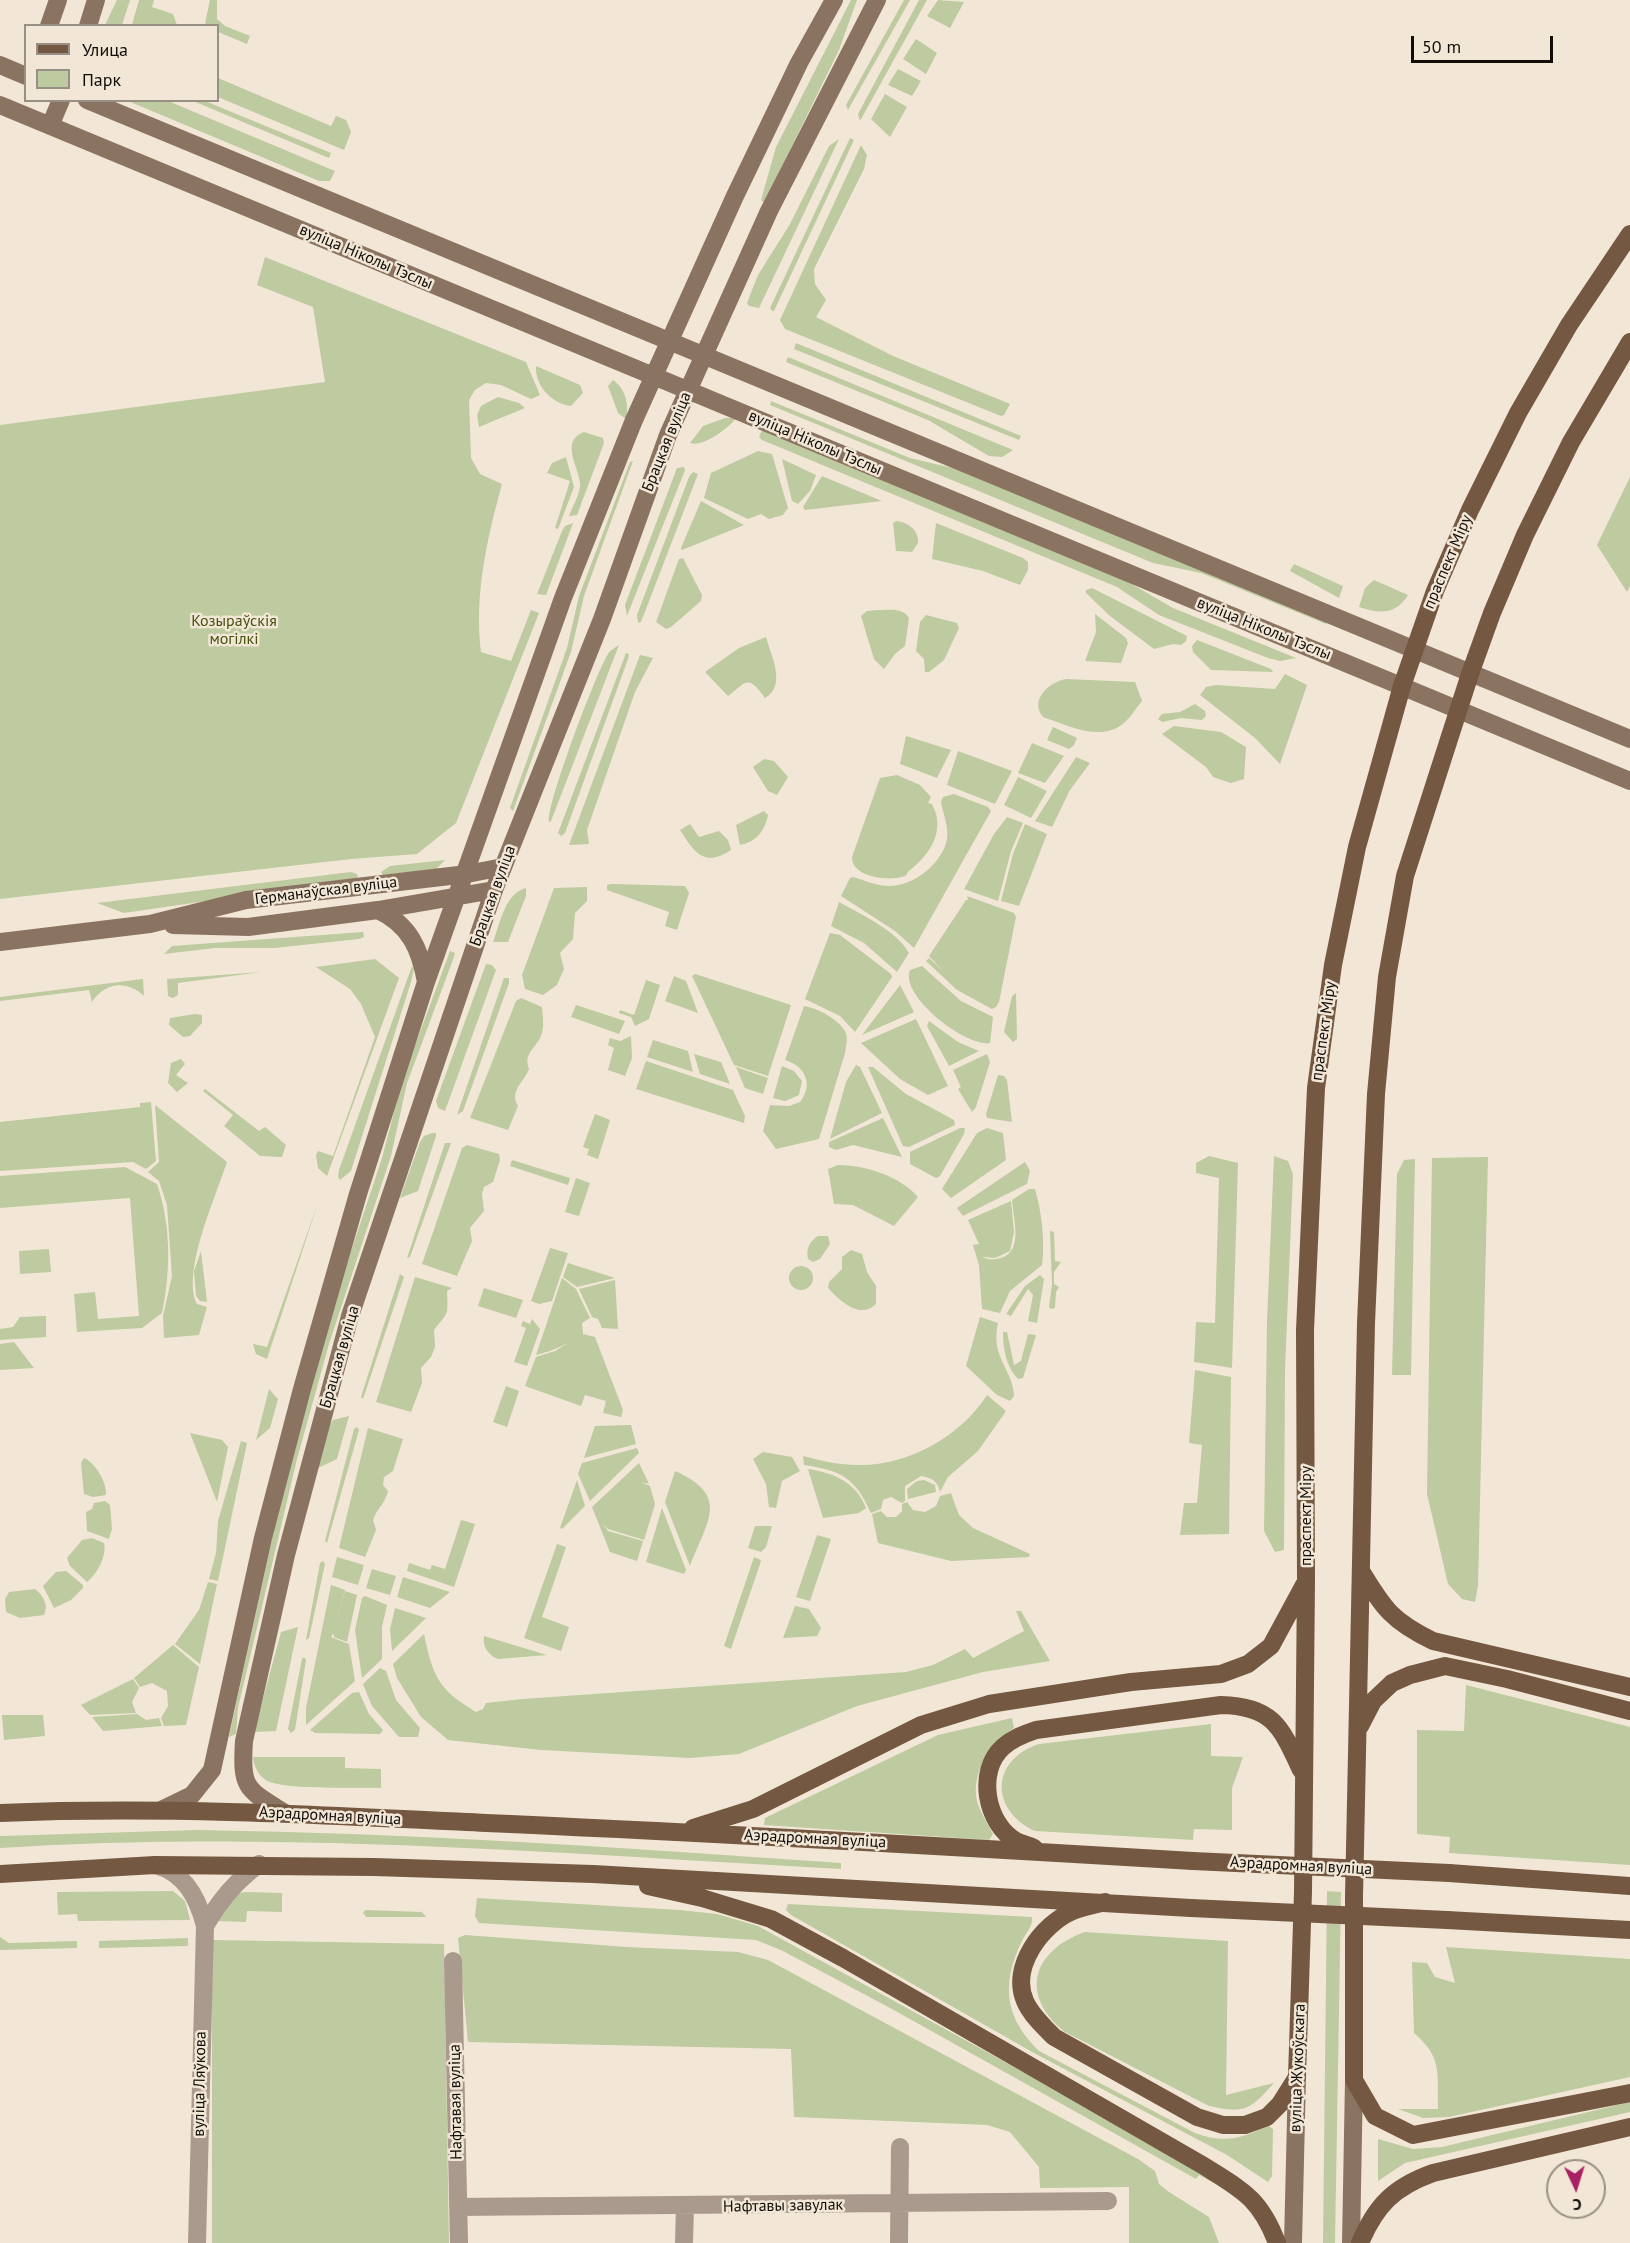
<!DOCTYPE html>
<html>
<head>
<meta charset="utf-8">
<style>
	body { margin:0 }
	#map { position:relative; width:1630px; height:2243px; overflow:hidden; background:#f2e7d6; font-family:"PT Sans",sans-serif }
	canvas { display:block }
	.legend { position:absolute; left:24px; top:24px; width:195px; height:78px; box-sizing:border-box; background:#f2e7d6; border:2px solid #989084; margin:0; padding:8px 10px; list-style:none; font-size:18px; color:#110d08 }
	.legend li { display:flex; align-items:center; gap:12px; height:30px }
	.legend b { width:30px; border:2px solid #989084 }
	.north { position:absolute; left:1546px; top:2159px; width:60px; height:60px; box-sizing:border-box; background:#f2e7d6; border:2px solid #989084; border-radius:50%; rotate:176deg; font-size:16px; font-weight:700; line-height:24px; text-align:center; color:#110d08 }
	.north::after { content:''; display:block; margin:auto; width:21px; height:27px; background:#a92065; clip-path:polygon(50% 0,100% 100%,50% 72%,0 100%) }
	.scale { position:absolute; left:1411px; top:36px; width:142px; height:27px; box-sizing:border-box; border:3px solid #110d08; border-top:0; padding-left:8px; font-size:18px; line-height:21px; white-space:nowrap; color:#110d08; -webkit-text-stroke:4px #f2e7d6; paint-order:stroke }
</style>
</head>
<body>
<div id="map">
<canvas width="1630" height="2243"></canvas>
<ul class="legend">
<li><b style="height:8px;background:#745842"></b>Улица</li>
<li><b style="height:16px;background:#becaa0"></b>Парк</li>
</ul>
<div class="north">С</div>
<div class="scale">50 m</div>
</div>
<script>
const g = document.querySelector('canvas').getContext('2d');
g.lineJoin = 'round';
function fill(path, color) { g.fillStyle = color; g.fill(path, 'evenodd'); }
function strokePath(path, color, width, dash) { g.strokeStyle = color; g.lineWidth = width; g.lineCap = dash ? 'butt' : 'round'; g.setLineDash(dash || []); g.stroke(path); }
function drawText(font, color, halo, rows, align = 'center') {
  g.font = font + ' "PT Sans",sans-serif'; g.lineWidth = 5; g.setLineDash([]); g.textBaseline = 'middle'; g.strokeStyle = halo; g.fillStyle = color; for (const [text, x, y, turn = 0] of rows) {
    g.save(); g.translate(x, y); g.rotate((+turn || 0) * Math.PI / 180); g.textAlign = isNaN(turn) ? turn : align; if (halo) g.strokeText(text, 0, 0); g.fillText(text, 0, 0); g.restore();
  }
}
fill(new Path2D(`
	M117,0h13l-8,25h-17z
	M139,0h15l-2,7 21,7 4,11h-45z
	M210,0h7v19l8,7 25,10 -3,8 -29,-12v-6l-11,-1 -2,-2z
	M851,0h6l-18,50 -75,153 -3,-3 15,-53z
	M904,0h6l-62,110 -2,-5z
	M919,0h8l-67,121 -2,-7z
	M938,0l26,2 -14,26 -23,-12z
	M916,39l21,14 -11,21 -23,-15z
	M898,69l23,12 -9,15 -24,-11z
	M218,78l113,48 5,-10 10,4 5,12 -7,18 -126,-53z
	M885,94l22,13 -17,30 -19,-18z
	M128,101h40l167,70 -5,10h-11z
	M193,101h12l126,52 -2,5z
	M850,138l4,2 -80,171h-2l-2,-3z
	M839,139l-80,169 -10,-2 -2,-3 11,-28 32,-51 39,-78z
	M861,145l6,10 -3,14 -50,100 1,15 11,16 -10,17 77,39 117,48 -6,11 -3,1 -216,-87 -5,-9z
	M265,257l261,105 14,33 -9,4 -30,-14 -15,-2 -11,7 -6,10 2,58 9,16 22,10c-15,55 -28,111 -21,168l30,9 20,-51 8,3 -83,210 -39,31 -66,5 -351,40v-474l325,-43 -12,-75 -56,-22z
	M796,343l225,93 -2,4 -225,-91z
	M788,357l225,93 -11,7 -13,-1 -61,-36 -142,-58z
	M536,366l44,19 3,8 -12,13c-19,-2 -36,-20 -35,-40z
	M613,380c13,9 16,25 13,39l-8,-6 -10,-27z
	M498,397l21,6 6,5 -46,19 -2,-12 4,-9z
	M771,401l139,57 51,12 367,150 -2,4 -125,-51 -48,-10 -383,-158z
	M725,418h11c-7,10 -34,30 -46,25l13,-17z
	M762,430l361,149 50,29 123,50 -16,3 -12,-3 -109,-43 -42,-28 -355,-147 -3,-3z
	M584,432l19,6 1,5 -27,72 -8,1c3,-9 12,-23 11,-33 -2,-18 -20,-42 4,-51z
	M758,451l14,3 16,54 -5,7 -14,4 -8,-5 -13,5 -44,-21 7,-25z
	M566,457l8,30 -16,42 -3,-1 15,-47 -23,-8 5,-10z
	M782,459l34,16 -6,16 -12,13 -6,-3z
	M633,461l-49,135 -13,56 -58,159 -3,-3 57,-160 12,-52 51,-134z
	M684,467l1,3 -58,146 -2,-11 52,-137z
	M693,472l5,2 -57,148 -3,1 -1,-8 52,-138z
	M822,476l60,25 -77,9 -2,-3z
	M1630,477v109l-3,6 -30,-47z
	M701,501l43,24 -62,25 -1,-2z
	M896,521c12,1 23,9 22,22l-6,9 -16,-1 -3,-28z
	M573,523l-27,72 -9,-1 25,-63 3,-5z
	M936,523l87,35 5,4v8l-8,15 -37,-14 -51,-12z
	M683,558l19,37 -1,6 -30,26 -5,2 -10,-7 23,-63z
	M1294,564l49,22 -4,12 -49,-27z
	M1374,580l34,15c-12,20 -29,19 -49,12l6,-19z
	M1092,588l95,48 -1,5 -5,4 -8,-1 -19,5 -44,-33 -24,-23v-3z
	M877,610c11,0 26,-3 32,8l-4,28 -10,8 -11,15 -10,-10 -13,-43 6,-5z
	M1095,614l31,24 2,5 -7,20 -36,-2 11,-29z
	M926,615l31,8 2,5 -15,32 -15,12h-4l-1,-13 -8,-8 4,-29z
	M766,637c5,19 21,48 -1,61 -18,-25 -19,-15 -37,-2l-23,-24 34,-24z
	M1197,640l74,29 2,3 -62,-2 -18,-18 -1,-6z
	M619,645l-68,176 -2,1c-3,-17 47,-149 59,-168 2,-4 7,-6 11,-9z
	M626,653l3,1 -1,5 -63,174 -4,3 -3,-3z
	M640,655l13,3 -18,34 -48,138 2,14 -20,1z
	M1285,674l22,11 -27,79 -25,-26 -55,-43 6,-8 10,-2 59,4z
	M1066,679l69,3 7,19c-6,7 -11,16 -18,22 -23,20 -57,2 -81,-6 -14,-17 6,-35 23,-38z
	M1195,704l10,7 1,5 -4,4 -21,-2 -19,4 -4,-3 4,-5 18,-2z
	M1174,726l47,6 25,15 -2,32 -13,4 -18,-6 -7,-10 -44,-33z
	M1053,727l24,11 -3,7 -5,4 -22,-9z
	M906,736l45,14 -14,28 -37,-14z
	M1032,743l32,13 -19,27 -27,-10z
	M958,751l54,20 -17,33 -48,-19z
	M1076,757l14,6 -20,27 -18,37 -17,-6z
	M764,759l10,2 14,16 -11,18 -9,-4 -15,-24z
	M897,775l23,10 11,12 -3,6 4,1c15,28 -4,52 -23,67 -4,4 0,4 -7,6 -16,4 -50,0 -50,-20l28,-79z
	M1018,777l29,14 -16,27 -27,-13z
	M954,794l34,13 3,4 -77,137 -19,-17 -54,-35 9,-18 3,-1c9,2 18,7 27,8 28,6 62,-19 67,-46 2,-12 -4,-26 -6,-37l2,-5z
	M764,811l4,4c-3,16 -12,27 -28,30l-4,-20z
	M1007,817l16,6 -12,28 -13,50 -34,-12 30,-55z
	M690,824l9,13 20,-6 9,9 3,10c-27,18 -37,2 -51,-20z
	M1025,824l22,10 -28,72 -18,-5 12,-47z
	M445,860l-9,9 -53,6 -2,-3 9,-6z
	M351,872l6,2 1,5 -234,34 -27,-10z
	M612,884l73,2 4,7 -12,37 -12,-4 4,-14 -62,-22v-5z
	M587,887v14l-12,12 -2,26 -13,14 4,16 -7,16 -14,10 -18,-6 -3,-14 32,-87z
	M526,888v8l-18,46h-15c7,-18 12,-49 33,-54z
	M967,896l47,17 2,4 -17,85 -3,5 -4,2 -35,-19 -31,-29 3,-3 14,13 -14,-15 37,-56h2z
	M839,902c23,13 57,28 70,51l-12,19 -33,-29 -33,-17z
	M363,932l1,5 -5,2 -85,9h-59l-51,6 8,-8z
	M830,933l10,2 51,39 1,3 -37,55 -15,-16 -35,-17z
	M450,951l5,2 -1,4 -47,126 -16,73 -62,188 -32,115 -59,249 -2,26 -7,3 56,-258 31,-122 66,-199 21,-80z
	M375,959l24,19 -72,198 -9,-8 -2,-13 2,-4 15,5 42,-119 -14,-33 -11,-15 -34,-22z
	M486,964l6,1 4,5 -51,141 -7,-3 -2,-7z
	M412,966l2,3 -3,13 -60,189 -11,9 -2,-3 1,-7z
	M922,966l39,35 32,16 -3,26c-25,4 -91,-48 -80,-73z
	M262,972l-84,11v12l-5,3 -5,-2 -1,-17z
	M695,974l96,31 -23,71 -34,-11 -42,-89z
	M674,976l12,5 12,32 -33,-12z
	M504,978h5v5l-46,128 -6,4z
	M143,979l1,17c-17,-16 -39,-14 -52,6l-3,-12 -89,11v-4z
	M646,980l14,5 -11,34 -14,7 -4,-9 -12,-4 1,-3 14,5z
	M900,985l14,27 -52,23z
	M1016,993l1,46 -4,3 -9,-10 8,-36z
	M521,998l21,9c1,11 3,23 -3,33 -7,11 -15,15 -10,29 -5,13 -20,22 -11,37l-10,24 -38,-12 46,-117z
	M576,1005l49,16 -6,13 -48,-17z
	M804,1006c14,2 36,14 42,27 2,6 0,13 -1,20l-26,86 -43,10 -13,-18 7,-26 19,1 11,-4c14,-18 5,-36 -15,-42z
	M195,1014l7,1v8l-12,13 -7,1 -14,-12 1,-7z
	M916,1019l32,67 -20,9 -28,-16 -39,-36z
	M929,1021l29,21 21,9 -30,15 -22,-40z
	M631,1036l1,22 -7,18 -17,-6 6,-22 -6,-3 2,-7 10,3z
	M653,1040l35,11 5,21 -46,-15z
	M694,1054l27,8 9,22 -30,-10z
	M987,1054l3,8 -14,45 -4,5 -14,-23 3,-2 -8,-17z
	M181,1059l4,5 -9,11 12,8 -11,9 -9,-9 3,-20z
	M646,1061l87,29 12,26 -1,7 -108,-34z
	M856,1065l4,2 22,46 -52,26 16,-57z
	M782,1066l12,5 8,10 -3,14 -14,6 -12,-3z
	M736,1067l32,11 -5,16 -18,-6z
	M868,1067h5l33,27 48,26 1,5 -46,22 -6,-1z
	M998,1075l6,1 3,4 5,42 -25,-4 -1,-4z
	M205,1089l54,42 6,-4 21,18 -4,12 -22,-1 -36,-30 9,-11 -30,-24z
	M151,1102l5,59 -10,8 -13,-7 -133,9v-49l140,-15v-4z
	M155,1105l72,57c-11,34 -46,111 -30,142l10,3 -8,28 -35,3 -1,-22 9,-40 -5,-71 -8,-24 -11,-9 11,-10z
	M595,1114l15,6 -12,39 -11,-4 2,-6 -6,-2z
	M883,1118l19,39 -49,-12 -17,5 -7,-3v-5z
	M960,1128h5l-1,6 -24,42 -4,2 -26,-14v-12z
	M987,1128l16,5 3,27 -55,38 -9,-9 35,-56z
	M432,1133h4v3l-18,55 -18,7 20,-56 4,-6z
	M445,1143h6l-41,114 -3,1z
	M467,1145l32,9 1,6 -7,22 -9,5 -2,7 2,17 -14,17 2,13 -15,35 -35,-12 40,-116z
	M1209,1156l29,7 -6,205 -38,-6 2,-40 19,1 4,-145 -23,-5v-10z
	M1274,1156l14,5 5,13 -8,196 -1,180 -9,2 -11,-21 3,-210z
	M1488,1157l-10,429 -3,16 -13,-3 -14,-15 -21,-90 5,-336z
	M1415,1159l-4,216h-19l5,-201 7,-14z
	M512,1160l58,18 -2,7 -58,-19z
	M1025,1162l5,9 -3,13 -64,32 -6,-8z
	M838,1165c27,0 62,11 80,32l-24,29 -41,-21 -19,-1 -6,-35z
	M125,1167l32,17c14,41 14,86 5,129l-20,15 -65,4 -3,-38 21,-2 3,27 41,-3 -9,-118 -130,10v-32z
	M576,1178l14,5 -11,33 -14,-4z
	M1029,1189h6c7,24 10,52 7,76l-32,26 -10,22 -18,-4 -3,-44 -6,-20 6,-1 -11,-24 43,-19 3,31 -4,19 -15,7 -13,-1c6,3 12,3 19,1 23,-7 12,-40 11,-58z
	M318,1203l-51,156 -11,-5 -3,-10 14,3z
	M1050,1231l4,1 1,29 6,1 -7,10v12l5,3 -3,5 -1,16 -4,1 -2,-2 3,-23z
	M818,1236h10l2,8 -10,15 -7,3 -5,-3c-2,-10 1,-17 10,-23z
	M550,1248l18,5 -16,48 -13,3 -8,-3z
	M49,1249l2,23 -31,2 -1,-23z
	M851,1250l11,4 5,18 9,14v18c-16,16 -36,-3 -48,-16l1,-6 13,-13v-12z
	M201,1251l6,51 -7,-1 -4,-5 -2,-25z
	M568,1263l47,15 -38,9 -14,-10z
	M789 1278a12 12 0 1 1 24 0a12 12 0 1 1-24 0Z
	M400,1274l4,3 -41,122 -2,-2z
	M1040,1275l4,4 -7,44 -9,-2 5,-26 -5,-6 -17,27 -5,-2 19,-28z
	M415,1277l37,11 -5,3c1,25 2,20 -13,39l1,17 -4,10 -10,11 1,15 -11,29 -35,-10z
	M562,1278l14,11 14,29 -8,5 1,11c-15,10 -30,17 -47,21z
	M615,1280l3,49 -16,-1 -4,-9 -6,-2 -13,-28z
	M484,1288l39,12 -7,18 -38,-12z
	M46,1316v21l-46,3v-11l13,-2 7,-10z
	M980,1317l18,6c-8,34 15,46 16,73l-4,5 -13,-6 -31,-29z
	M532,1319l8,10 -13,37 -13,-4 12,-34 -5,-2 2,-5 7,3z
	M1003,1332h4l7,33 7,-4 7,-27 8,1 -13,43 -5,1c-12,-12 -15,-31 -15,-47z
	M583,1334l12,3 28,73 -2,7 -18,-4 3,-12 -21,-6 -4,11 -56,-20 11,-29 19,-6z
	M14,1342l20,26 -34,2v-26z
	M1195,1370l36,7 -2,157 -49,1 4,-32h13l5,-58 -13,-2z
	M506,1386l13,5 -12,36 -14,-5z
	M269,1389l9,10 -8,29 -14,12z
	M987,1395l19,16 -28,40 -30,26 -8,15c-2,-11 -8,-14 -19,-16l-16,10v15l-3,2 -11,-6 -8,3 -2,9 -10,4c-17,-37 -30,-42 -67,-48l-1,-9c18,5 37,9 55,9 50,1 103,-29 129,-70z
	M349,1416l-12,43 -19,9 11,-42 4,-6z
	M631,1425l5,19 -52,14 11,-32z
	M357,1427l2,3 -32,113 -2,-2 29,-112z
	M368,1428l35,11 -10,32 -9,6 -1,8 5,6c-3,13 -11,17 -15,29l3,10 -11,27 -26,-9z
	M190,1433l32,7 6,7 -11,55z
	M241,1441l6,2 -29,138 -9,-2 7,-26 2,-32z
	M637,1448l2,5 -49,48 -12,-27 4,-11z
	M763,1452l29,5 8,14 -18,10 -6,27 -7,-1 -3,-23 -13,-25z
	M84,1458c12,5 23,25 22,37l-13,2 -9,-3 -3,-31z
	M639,1463l10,21 -8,-2 9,4 5,18 -11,36 -36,-11 -5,-5 5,7 35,10 -6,20 -27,-9 -18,-45z
	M808,1469c26,4 48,13 58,39l-7,5 -36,5z
	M675,1471c56,25 32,50 15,95l-25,-64z
	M577,1480l8,26 -23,23 -2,-1z
	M924,1480l11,5 1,7 -28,7 -1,-10 10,-8z
	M951,1493l8,22 14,13 57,26 -1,3 -78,4 -73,-18 -6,-29 9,-3 6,6h9l6,-6v-7l5,-2 6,8 12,2 11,-6 4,-10z
	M105,1501l5,4 2,24 -3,10 -22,-8 -1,-19 6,-3 2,-6z
	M662,1508l24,62 -2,4 -38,-12z
	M461,1520l14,4 -21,63 -47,-16 2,-8 21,7 2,-5 13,4z
	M755,1526h17l-6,21 -5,5 -13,-4z
	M817,1535l14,4 -21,62 -14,-4z
	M92,1538l12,5c3,13 -7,31 -17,39l-17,-16 -3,-8 15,-18z
	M557,1544l9,3 -24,70 27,10 -8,24 -37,-13z
	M337,1557l27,8 -6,20 -26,-8z
	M754,1557l7,3 -1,4 -29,85 -7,-3z
	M323,1561l2,3 -16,74 -3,2 14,-77z
	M372,1569l24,7 -6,19 -24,-7z
	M66,1571l17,14v3l-12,12 -17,8 -11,-22 13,-14z
	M403,1577l47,15 -20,16 -33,-11z
	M208,1582l9,2 -17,80 -25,-20 24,-34z
	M331,1585l14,5 -12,41 12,-40 12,4 -10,47 -13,-5 -1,-4 -2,4 18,7 6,37 -49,44v-17z
	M35,1589c8,6 14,16 9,26l-24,3 -14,-6 -1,-13 4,-7z
	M365,1596l22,9 -5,22v32l-20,19 -7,-48 7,-32z
	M795,1606l14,3 12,19 -4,8 -34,2z
	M395,1608l31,10 -34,33 -2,-22z
	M1016,1611h5l29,50 -67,11 -126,34 -118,48 -49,4 -149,-8 -93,-10 -27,-23 -24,-39 -4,-14 31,-30c9,43 14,55 52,78l7,-3 3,-6 37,-4 383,-27 27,-7 32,-16 8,9 51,-27z
	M298,1627l-22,104 -22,1 27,-100z
	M484,1636l63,19 -49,4c-9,-3 -16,-13 -14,-23z
	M173,1645l26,22 -13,58 -22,1 -3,-8 7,-12 -1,-15 -15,-8 -12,4 -6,-9z
	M304,1657l2,3 -11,70 -4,3 -3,-4 14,-70z
	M380,1668l6,3 10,29 24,28 -2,9h-19l-27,-31 -9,-22z
	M133,1679l6,9 -7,14 4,11 -46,2 -9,-10z
	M1466,1685l164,42v138l-181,-12 1,-16 -33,-3v-104l47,1z
	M359,1692l10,22 14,16 -3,4 -65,-1 -5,-3 42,-37z
	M137,1714l9,6 13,-2 3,8 -59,5 -11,-14z
	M2,1715h41l2,21 -41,4z
	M1012,1718l2,10c-21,14 -40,39 -38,67 1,13 11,27 17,39l-4,6 -225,-15 1,-7 173,-83z
	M1211,1724v32l32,1 -11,31v42l-38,-1 -1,11 -158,-9c-45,-21 -45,-71 4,-87z
	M253,1757h92v11l36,1v19c-27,-1 -87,2 -111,-6 -11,-4 -16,-15 -17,-25z
	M198,1830c214,3 429,18 643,33v6c-279,-15 -561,-39 -841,-21v-12z
	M173,1891l12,10 5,19 -112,1 -1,-7 -19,1 -1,-23z
	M1327,1891l14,1 -6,351h-12z
	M246,1892l36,1v19l-35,-1 -1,11 -31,-1 23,-28z
	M477,1898l203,12 37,4 41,12 394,217 85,53 -38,-21 -3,4 -304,-170 -111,-59 -25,-10 -277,-17 -4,-7z
	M788,1904l244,13c1,11 -7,16 -11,26 -20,42 -16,75 18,108l156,82c27,10 47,7 72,-8l6,4 -1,47 -4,6 -41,-27 -193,-102 -243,-138 -5,-5z
	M365,1910l57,2 4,5h-60l-3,-4z
	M1085,1932l143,9 -2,154 48,-12c-24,27 -29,31 -65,23l-144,-74c-46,-37 -33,-81 20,-100z
	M465,1935l162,12 111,5 30,8 370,199 17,12 4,13 10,8 40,25 10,26h-90v-56l-89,1 -1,-21 -29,-35 -23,-7 -193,-8 -3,-68 -323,-7 -10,-104z
	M0,1937l9,6 68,-2v7l-77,2z
	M188,1938v8l-89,2v-7z
	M212,1940l232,4 5,299h-237z
	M1446,1947l184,12v118l-181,40 -26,1 -25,-9h40c-1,-36 5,-51 -24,-76l-2,-71 15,1 8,14 20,6z
	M1630,2102v10l-225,51 -27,18v-42l35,10 29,-2z`), '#becaa0');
strokePath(new Path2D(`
	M156,1865c29,8 42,33 49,61l-8,317
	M205,1926c15,-26 30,-44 54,-62
	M453,1961l6,282
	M458,2207l650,-6
	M684,2243l1,-36
	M899,2243l1,-96`), '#aa998d', 18);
strokePath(new Path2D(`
	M49,26l9,-26
	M88,26l8,-26
	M0,65l26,11
	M87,100l1543,639
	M0,105l1630,676
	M50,126l11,-26
	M378,910c32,15 42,39 48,72
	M173,925l75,2 130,-17 116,-20
	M0,942l150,-18 96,-24 221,-26 36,-7
	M163,1809l29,-14 20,-25 51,-232 39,-149 56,-195 68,-212 137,-384 71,-178 101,-224 64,-133 35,-63
	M285,1813c-39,-24 -44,-24 -41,-72l42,-186 64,-239 144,-426 108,-271 66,-184 101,-224 108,-211
	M1293,2243l4,-166
	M1351,2243l3,-163`), '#8b7361', 18);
strokePath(new Path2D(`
	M1630,342l-59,100 -46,93 -33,78 -22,61 -65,202 -18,101 -11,117 -10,229 -12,573v184l21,36 38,19 217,-42
	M1361,1571c23,38 31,50 72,70l197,46
	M1360,1726l13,-25 19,-18 18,-8 35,-9 62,13 123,32
	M0,1813c162,-7 324,2 486,10 235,10 471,24 707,38
	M693,1828l60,-19 168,-84 68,-21 142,-22 90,-8 27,-10 23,-18 33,-61
	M1034,1848c-5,-3 -12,-4 -18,-7 -30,-17 -40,-70 -13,-94 10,-9 21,-13 33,-17l185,-25c52,1 60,22 80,65
	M1449,1873l181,13
	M0,1874l155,-9 219,2 219,7 598,34
	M648,1886l54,12 69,21 72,39 361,208c38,24 56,32 73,77
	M1105,1902c-10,3 -22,5 -32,9 -31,13 -63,56 -48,90 6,14 19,26 29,36l143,80 26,8h22l22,-8 13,-13 17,-27 6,-185 3,-311 -1,-251 11,-242 17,-123 24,-118 45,-161 33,-95 35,-81 48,-97 51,-88 61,-91
	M1447,1920l183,10
	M1360,2243c16,-38 34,-56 73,-70l197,-46`), '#745842', 18);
strokePath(new Path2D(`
	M1193,1861l256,12
	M1191,1908l256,12`), '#745842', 18);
drawText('16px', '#110d08', '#f2e7d6', [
	["вуліца Ніколы Тэслы",366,257,23],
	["Брацкая вуліца",667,442,-68],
	["вуліца Ніколы Тэслы",815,443,23],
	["праспект Міру",1448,562,-67],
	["вуліца Ніколы Тэслы",1264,629,22],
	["Германаўская вуліца",326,891,-7],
	["Брацкая вуліца",493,896,-70],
	["праспект Міру",1324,1031,-82],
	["Брацкая вуліца",340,1357,-74],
	["праспект Міру",1306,1516,-90],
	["Аэрадромная вуліца",330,1816,3],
	["Аэрадромная вуліца",815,1839,3],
	["Аэрадромная вуліца",1301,1866,3],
	["вуліца Жукоўскага",1298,2068,-88],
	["вуліца Ляўкова",200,2084,-89],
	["Нафтавая вуліца",456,2102,-91],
	["Нафтавы завулак",783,2206,-1]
]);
drawText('16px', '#475311', '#f2e7d6', [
	["Козыраўскія",234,621],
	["могілкі",234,639]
]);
</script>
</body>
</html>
